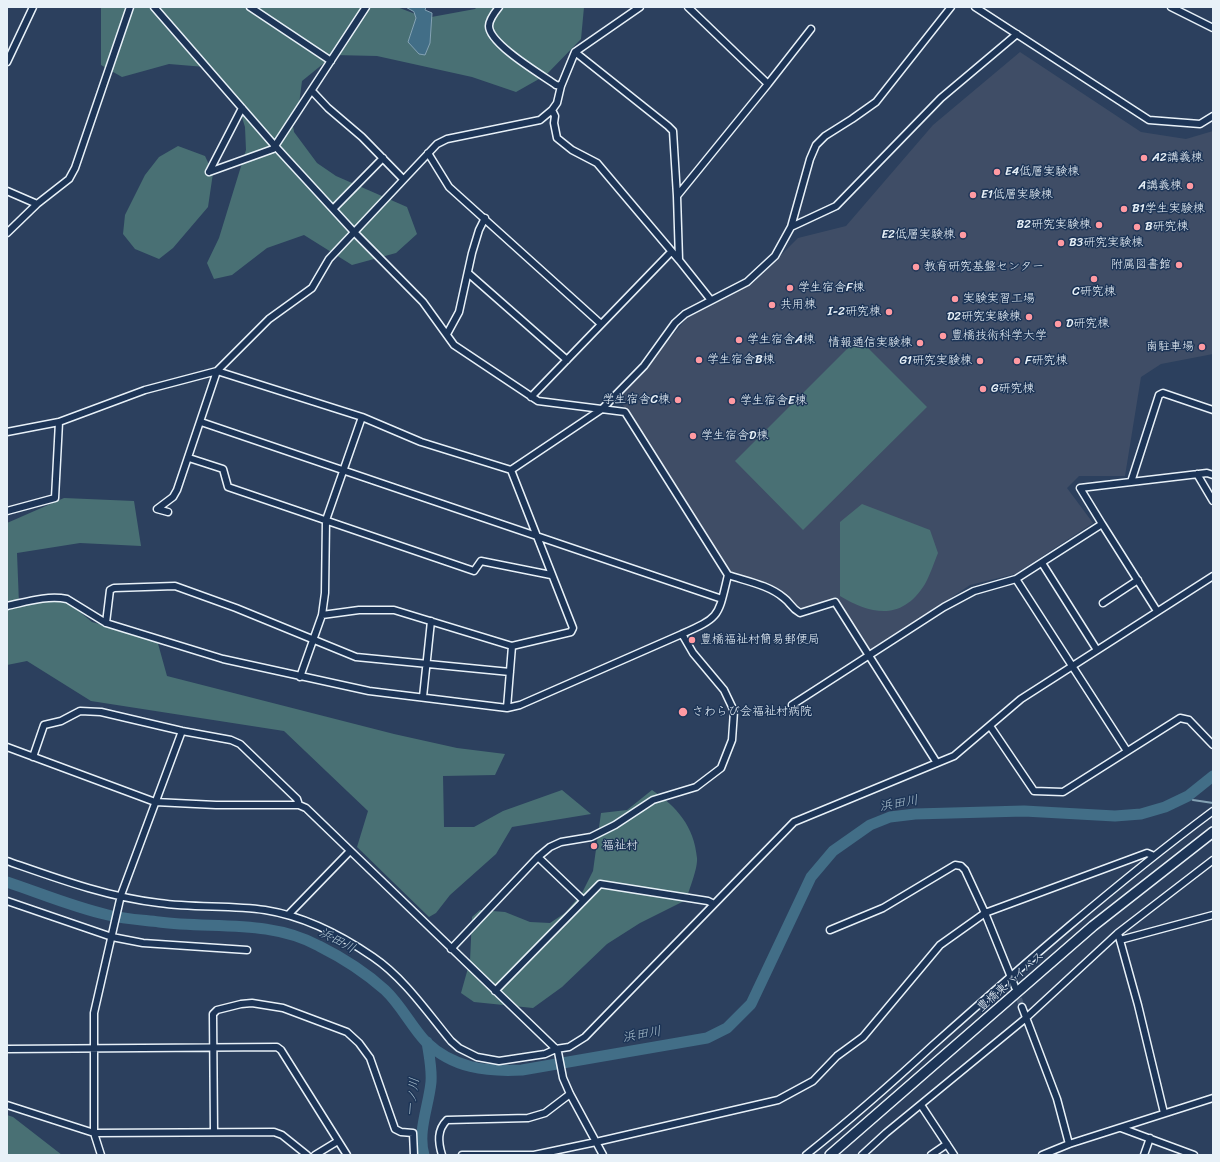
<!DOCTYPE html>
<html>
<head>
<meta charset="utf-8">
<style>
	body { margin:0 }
	#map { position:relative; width:1220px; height:1162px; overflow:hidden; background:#2c405e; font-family:Sriracha,sans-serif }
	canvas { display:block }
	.frame { position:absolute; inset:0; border:8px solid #e8f1f8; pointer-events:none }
</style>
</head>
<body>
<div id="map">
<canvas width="1220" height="1162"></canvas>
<div class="frame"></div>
</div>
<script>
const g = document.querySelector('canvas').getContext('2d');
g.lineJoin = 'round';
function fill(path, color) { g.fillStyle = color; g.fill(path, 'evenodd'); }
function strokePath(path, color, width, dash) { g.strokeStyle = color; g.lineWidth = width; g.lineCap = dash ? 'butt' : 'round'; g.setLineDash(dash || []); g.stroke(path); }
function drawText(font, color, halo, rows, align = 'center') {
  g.font = font + ' Sriracha,"Klee One",sans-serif'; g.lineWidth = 3; g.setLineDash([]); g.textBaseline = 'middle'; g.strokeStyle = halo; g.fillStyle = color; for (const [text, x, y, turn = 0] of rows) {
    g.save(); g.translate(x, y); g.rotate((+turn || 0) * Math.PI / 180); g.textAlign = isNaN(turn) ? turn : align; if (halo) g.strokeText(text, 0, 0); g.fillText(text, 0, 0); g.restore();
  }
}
fill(new Path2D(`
	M1020,52l121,80 45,7 27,-8v223l-52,10 -20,13 -16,99h-46l-12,12 26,35 -78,51 -45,11 -99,66 -35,-53 -35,11 -9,-5 -6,-9 -13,-9 -43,-12 -111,-175 68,-81 67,-36 44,-44 48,-12 87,-101z`), '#3f4d66');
fill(new Path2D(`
	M101,7h296l29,11 49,-9 2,-2h107l-3,32 -35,36 -30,17 -44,-15 -95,-21 -43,-1 -32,26 -4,31 -6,8 2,12 23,31 19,13 71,31 10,27 -21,19 -44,12 -48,-30 -37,13 -35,27 -18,4 -7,-16 12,-25 27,-88 -1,-23 -11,-35 -29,-25 -36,-3 -47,13 -21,-12z
	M178,146l27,10 8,17 -5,34 -35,41 -14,11 -24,-10 -12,-15 2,-19 20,-40 14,-18z
	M858,338l69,69 -124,123 -68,-69z
	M64,498l70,3 7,45 -61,-3 -63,10 2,51 45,-5 28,23 65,18 10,36 227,58 63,14 48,6 -10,21 -52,1 1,51h30l29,-16 59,-21 29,24 -79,13 -16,27 -46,41 -14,18 -7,4 -72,-70 11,-36 -84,-80 -193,-30 -64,-40 -20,4v-142z
	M862,504l68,26 8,23c-4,10 -8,22 -13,31 -23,37 -53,31 -85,12v-74z
	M652,790c25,17 42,36 45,68 1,10 -8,32 -11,42l-46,23 -33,21 -45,43 -29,21 -59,-6 -13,-9 9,-32 2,-44 8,-7 25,2 25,10 20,1 15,-10 17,-20 11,-22 8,-58 26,-3z
	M7,1115l6,2 49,38h-55z`), '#497074');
const water = new Path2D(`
	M406,7h20l-1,3 7,3 -2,30 -5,12 -6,-1 -11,-12 8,-24 -2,-6z`);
fill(water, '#426e87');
strokePath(water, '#84a2b4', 1);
strokePath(new Path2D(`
	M1188,796l5,4 20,3`), '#84a2b4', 2);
strokePath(new Path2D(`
	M7,882c33,11 66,25 101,33 16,4 34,5 51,7 53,7 111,-3 160,24 24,12 46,26 66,44 16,15 26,36 41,52 27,26 60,30 96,28l185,-32 20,-10 24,-24 60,-127 22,-26 37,-26 20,-8 25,-3 109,-3 91,5 26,-2 24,-7 23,-11 25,-20
	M424,1155c-7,-23 5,-50 7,-73 1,-14 -2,-27 -4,-40`), '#426e87', 11);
strokePath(new Path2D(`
	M1016,990l6,17`), '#485b75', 6, [6, 3]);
const minor = new Path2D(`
	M154,7l121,139 79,86 69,70 31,43 84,56 87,11 103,163c-10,41 -7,42 -46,59l11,19 31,37 10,21 -2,29 -11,28 -25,19 -43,13 -38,25 -24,12 -30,5 -11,5 -12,10 -87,92
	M250,7l81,54
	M499,7c-4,5 -10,13 -10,19 0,18 53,49 67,59l5,1
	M688,7l80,77 -91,112 2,64 31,39
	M975,7l174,113 51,4 13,-8
	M1171,7l42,21
	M575,52l93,74 5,5 4,65
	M7,62l26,-55
	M768,84l43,-55
	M312,91l16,17 34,29 41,42
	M552,110l3,6 -1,7 3,15 15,12 25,13 82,97
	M428,153l21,34 152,137
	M209,172l64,-23 93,-142
	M209,172l33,-64
	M7,191l30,13
	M333,209l50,-51
	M791,227l19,-68 6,-14 9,-9 27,-17 24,-17 75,-95
	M7,233l30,-29 32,-25 6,-11 55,-161
	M468,273l99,87
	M447,334l12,-22 13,-59 7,-23 6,-12
	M531,397l140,-145
	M201,422l521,177
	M7,432l52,-10 86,-32 72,-19 52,-52 43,-31 17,-29 108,-115 10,-5 93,-19 12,-10 5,-7 4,-17 14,-34 65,-45
	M189,458l34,11 5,18 246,84 7,-10 70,14
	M1197,474l16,27
	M1131,482l76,-9 6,2
	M7,511l48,-13 4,-76
	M168,512l-11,-3 16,-12 4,-7 40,-119 145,46 59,25 90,28 91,-61 42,-43 31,-43 10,-9 62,-32 28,-26 16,-29 45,-21 105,-108 76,-64
	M1102,524l55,87
	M1042,563l55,87
	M728,575c18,6 41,10 56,23 7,5 6,9 16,15l35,-11 102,161
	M1016,579l111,172
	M1103,603l35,-23
	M7,606c19,-4 40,-11 60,-7l39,24 117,36 146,32 138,17 13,-3 162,-71
	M322,615l37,-5h35l118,36 59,-14 2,-4 -62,-158
	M106,623l4,-33 4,-2 61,-2 61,22 120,49 154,15
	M300,677l22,-62 3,-22 1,-73 36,-103
	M423,697l8,-76
	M792,705l152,-98 30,-16 42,-12 86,-55 -22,-36 51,-6 28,-87 4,-2 50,17
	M507,708l5,-62
	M990,726l44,65 29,1 117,-74 9,2 24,25
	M7,747l148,55 61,3h83l7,3 250,241 2,3 5,26 7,16 26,48 -62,13h-72
	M33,757l11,-32 17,-4 19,-10 21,1 81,19 49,9 9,4 57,55 2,6
	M538,857l45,43
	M7,861c49,17 100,36 152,42 35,5 71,2 106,7 38,6 76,25 108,47 31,21 54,55 78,84l8,7 18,9 22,4 46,-7 11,-5 13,-2 16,-10 209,-215 160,-66 67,-57 192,-123
	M7,901l105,36 31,6 104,7
	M288,915l62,-64
	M830,930l53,-22 72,-43 6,1 4,4 20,43 30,74
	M1118,933l20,72 26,108
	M1120,940l93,-25
	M495,991l105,-107 108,17 6,3
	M1022,1007l35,92 12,45
	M7,1049l270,-2 4,3 66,105
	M7,1105l87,28 180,-1 8,3 25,20
	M921,1105l33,50
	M1121,1128l73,27
	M214,1132l-1,-118 4,-4 24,-6 11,-1 31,5 64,24 12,11 11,15 25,71 6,3 12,1 1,22
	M101,1155l-7,-22v-120l27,-118 61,-164
	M315,1155l23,-14
	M442,1155c-4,-13 -5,-25 5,-35l81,-2 17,-5 25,-19
	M603,1155l-7,-13 182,-42 35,-19 24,-25 26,-19 77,-92 45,-32 162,-60 7,3
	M806,1155c44,-35 85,-71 126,-109 91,-81 183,-162 281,-235
	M862,1155l24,-22 140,-115 92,-85 95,-73
	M931,1155l16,-11
	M1042,1155l27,-11 144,-46
	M1144,1155l6,-17`);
const highway = new Path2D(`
	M830,1155l263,-229 120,-94`);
strokePath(minor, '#e8f1f8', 9);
strokePath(highway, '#e8f1f8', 12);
strokePath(minor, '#1d3557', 6);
strokePath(highway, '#1d3557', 9);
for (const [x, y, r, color] of [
	[1144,158,4,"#ff9aa2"],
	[997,172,4,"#ff9aa2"],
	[1190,186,4,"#ff9aa2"],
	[973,195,4,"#ff9aa2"],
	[1124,209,4,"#ff9aa2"],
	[1099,225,4,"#ff9aa2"],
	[1137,227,4,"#ff9aa2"],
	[963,235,4,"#ff9aa2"],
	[1061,243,4,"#ff9aa2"],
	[1179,265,4,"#ff9aa2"],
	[916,267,4,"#ff9aa2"],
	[1094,279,4,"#ff9aa2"],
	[790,288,4,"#ff9aa2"],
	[955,299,4,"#ff9aa2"],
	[772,305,4,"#ff9aa2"],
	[889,312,4,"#ff9aa2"],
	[1029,317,4,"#ff9aa2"],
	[1058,324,4,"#ff9aa2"],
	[943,336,4,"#ff9aa2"],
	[739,340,4,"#ff9aa2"],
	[920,343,4,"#ff9aa2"],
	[1202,347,4,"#ff9aa2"],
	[699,360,4,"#ff9aa2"],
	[980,361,4,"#ff9aa2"],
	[1017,361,4,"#ff9aa2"],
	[983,389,4,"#ff9aa2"],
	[678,400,4,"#ff9aa2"],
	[732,401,4,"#ff9aa2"],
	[693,436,4,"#ff9aa2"],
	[692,640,4,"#ff9aa2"],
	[683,712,5,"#ff9aa2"],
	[594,846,4,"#ff9aa2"]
]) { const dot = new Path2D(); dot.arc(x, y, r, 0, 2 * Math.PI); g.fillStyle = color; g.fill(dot); strokePath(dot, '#1d3557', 1.5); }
drawText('12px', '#e8f1f8', '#1d3557', [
	["A2講義棟",1152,158],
	["E4低層実験棟",1005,172],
	["A講義棟",1182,186,"right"],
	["E1低層実験棟",981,195],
	["B1学生実験棟",1132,209],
	["B2研究実験棟",1091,225,"right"],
	["B研究棟",1145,227],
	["E2低層実験棟",955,235,"right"],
	["B3研究実験棟",1069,243],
	["附属図書館",1171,265,"right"],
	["教育研究基盤センター",924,267],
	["学生宿舎F棟",798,288],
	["C研究棟",1094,292,"center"],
	["実験実習工場",963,299],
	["共用棟",780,305],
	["I-2研究棟",881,312,"right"],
	["D2研究実験棟",1021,317,"right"],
	["D研究棟",1066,324],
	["豊橋技術科学大学",951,336],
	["学生宿舎A棟",747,340],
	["情報通信実験棟",912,343,"right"],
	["南駐車場",1194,347,"right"],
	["学生宿舎B棟",707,360],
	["G1研究実験棟",972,361,"right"],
	["F研究棟",1025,361],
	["G研究棟",991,389],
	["学生宿舎C棟",670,400,"right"],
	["学生宿舎E棟",740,401],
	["学生宿舎D棟",701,436],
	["豊橋福祉村簡易郵便局",700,640],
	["さわらび会福祉村病院",692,712],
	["福祉村",602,846]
], 'left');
drawText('12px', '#e8f1f8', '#1d3557', [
	["豊橋東バイパス",1011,982,-41]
]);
drawText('italic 13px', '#aec3d0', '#1d3557', [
	["浜田川",899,804,-10],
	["浜田川",337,941,28],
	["浜田川",642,1035,-10],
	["一ノ川",413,1097,-83]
]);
</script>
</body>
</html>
